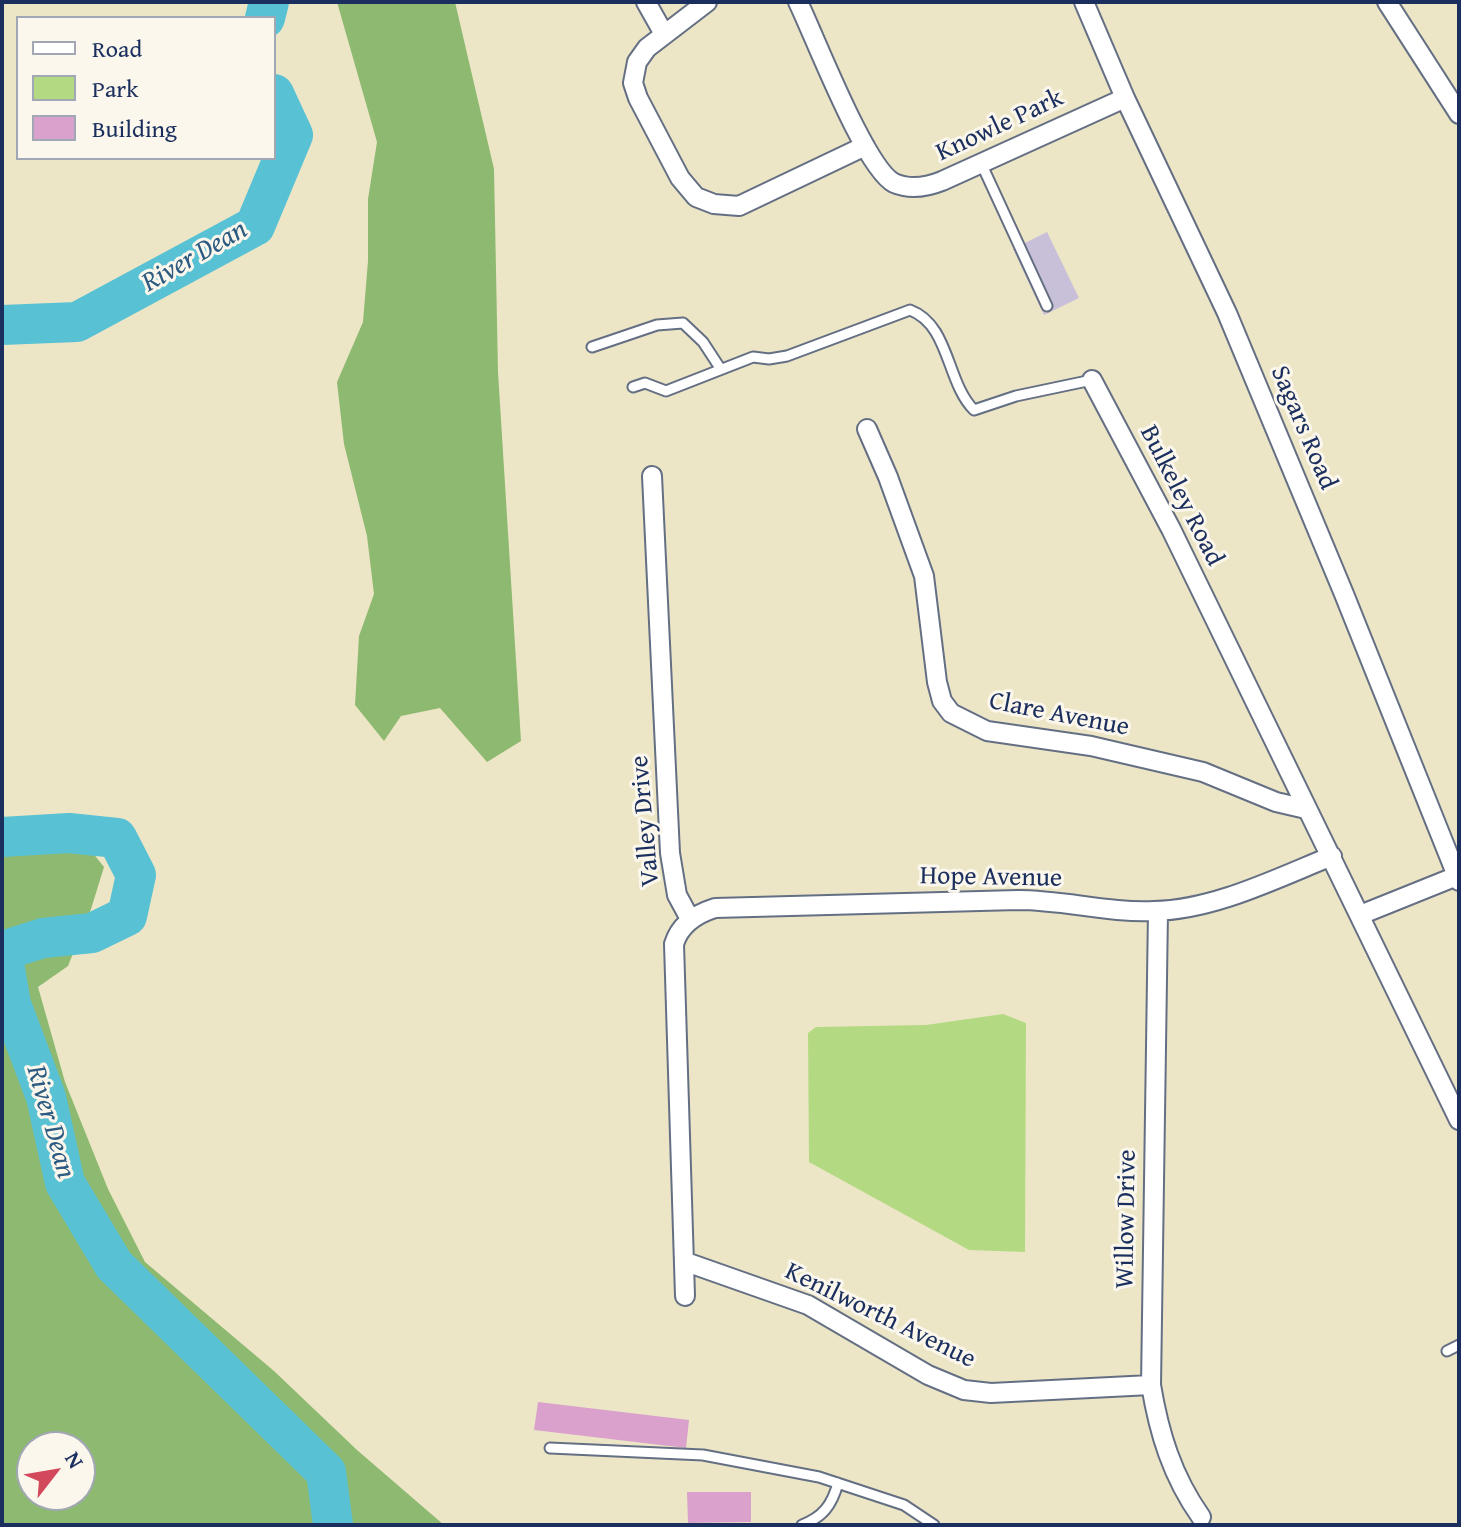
<!DOCTYPE html>
<html>
<head>
<meta charset="utf-8">
<style>
	body { margin:0 }
	#map { position:relative; width:1461px; height:1527px; overflow:hidden; background:#ece6c7; font-family:"Gentium Book Plus",serif }
	canvas { display:block }
	.frame { position:absolute; inset:0; border:4px solid #1b2f5e; pointer-events:none }
	.legend { position:absolute; left:16px; top:16px; width:260px; height:144px; box-sizing:border-box; background:#fbf7ec; border:2px solid #a1a7b3; margin:0; padding:10px 14px; list-style:none; font-size:24px; color:#1b2f5e }
	.legend li { display:flex; align-items:center; gap:16px; height:40px }
	.legend b { width:40px; border:2px solid #a1a7b3 }
	.north { position:absolute; left:16px; top:1431px; width:80px; height:80px; box-sizing:border-box; background:#fbf7ec; border:2px solid #a1a7b3; border-radius:50%; rotate:59deg; font-size:22px; font-weight:700; line-height:32px; text-align:center; color:#1b2f5e }
	.north::after { content:''; display:block; margin:auto; width:28px; height:36px; background:#d1495b; clip-path:polygon(50% 0,100% 100%,50% 72%,0 100%) }
</style>
</head>
<body>
<div id="map">
<canvas width="1461" height="1527"></canvas>
<div class="frame"></div>
<ul class="legend">
<li><b style="height:10px;background:#fff"></b>Road</li>
<li><b style="height:22px;background:#b3d982"></b>Park</li>
<li><b style="height:22px;background:#d9a1cc"></b>Building</li>
</ul>
<div class="north">N</div>
</div>
<script>
const g = document.querySelector('canvas').getContext('2d');
g.lineJoin = 'round';
function fill(path, color) { g.fillStyle = color; g.fill(path, 'evenodd'); }
function strokePath(path, color, width, dash) { g.strokeStyle = color; g.lineWidth = width; g.lineCap = dash ? 'butt' : 'round'; g.setLineDash(dash || []); g.stroke(path); }
function drawText(font, color, halo, rows, align = 'center') {
  g.font = font + ' "Gentium Book Plus",serif'; g.lineWidth = 6; g.setLineDash([]); g.textBaseline = 'middle'; g.strokeStyle = halo; g.fillStyle = color; for (const [text, x, y, turn = 0] of rows) {
    g.save(); g.translate(x, y); g.rotate((+turn || 0) * Math.PI / 180); g.textAlign = isNaN(turn) ? turn : align; if (halo) g.strokeText(text, 0, 0); g.fillText(text, 0, 0); g.restore();
  }
}
fill(new Path2D(`
	M1047,232l32,66 -35,17 -31,-66z`), '#c8bfd8');
fill(new Path2D(`
	M1003,1014l23,9 -1,229 -56,-2 -160,-88 -1,-129 8,-6 110,-2z`), '#b3d982');
fill(new Path2D(`
	M337,2h118l39,167 4,203 23,369 -34,21 -47,-54 -39,8 -17,25 -29,-36 4,-69 15,-42 -7,-58 -23,-92 -7,-62 26,-60 5,-61v-62l9,-57z
	M77,833l27,34 -13,42 -23,57 -30,21 27,95 43,107 37,73 129,109 83,79 87,75h-442v-681zM32,1447h48v48h-48z`), '#8eb970');
strokePath(new Path2D(`
	M265,18l4,-16
	M2,325l75,-3 178,-96 38,-91 -19,-41
	M2,837l67,-4 48,5 19,37 -9,41 -35,17 -49,5 -41,13 9,53 35,93 19,86 49,82 212,207 7,53`), '#58c1d4', 40);
fill(new Path2D(`
	M538,1402l151,18 -3,28 -152,-18z
	M687,1492h64v30l-63,1z`), '#d9a1cc');
const lane = new Path2D(`
	M981,163l66,143
	M592,347l65,-22 26,-2 20,19 17,26
	M633,387l12,-4 21,8 87,-34 16,2 18,-3 123,-46c40,15 36,72 64,100l42,-14 76,-16
	M1447,1351l12,-6
	M550,1448l153,7 116,22 85,28 30,20
	M802,1525c21,-8 30,-20 36,-42`);
const street = new Path2D(`
	M646,2l18,32
	M707,2l-60,46 -10,14 -4,21 5,15 42,80 16,19 18,7 25,2 126,-60
	M798,2c17,35 67,166 96,181 16,7 33,4 48,-2l183,-83
	M1084,2l41,96 102,215 117,281 115,287
	M1387,2l72,112
	M1092,380l79,149 288,591
	M867,429l21,48 36,99 13,106 5,19 9,12 36,18 104,15 112,26 73,30 30,7
	M652,476l18,377 7,42 13,24
	M1158,911l-7,474c8,48 21,91 50,132
	M1360,915l97,-39
	M686,1262l122,43 120,70 36,15 27,3 160,-8
	M685,1296l-11,-352c6,-20 22,-30 41,-36l303,-8c46,0 90,13 136,11 60,-1 123,-33 178,-55`);
strokePath(lane, '#646f83', 13);
strokePath(street, '#646f83', 22);
strokePath(lane, '#fff', 9);
strokePath(street, '#fff', 18);
drawText('26px', '#1b2f5e', '#fbf7ec', [
	["Knowle Park",1000,126,-25],
	["Sagars Road",1303,428,67],
	["Bulkeley Road",1181,496,63],
	["Clare Avenue",1059,715,11],
	["Valley Drive",646,821,-95],
	["Hope Avenue",991,878,1],
	["Willow Drive",1127,1219,-89],
	["Kenilworth Avenue",880,1316,26]
]);
drawText('italic 28px', '#2d5b81', '#fbf7ec', [
	["River Dean",195,257,-30],
	["River Dean",50,1122,74]
]);
</script>
</body>
</html>
